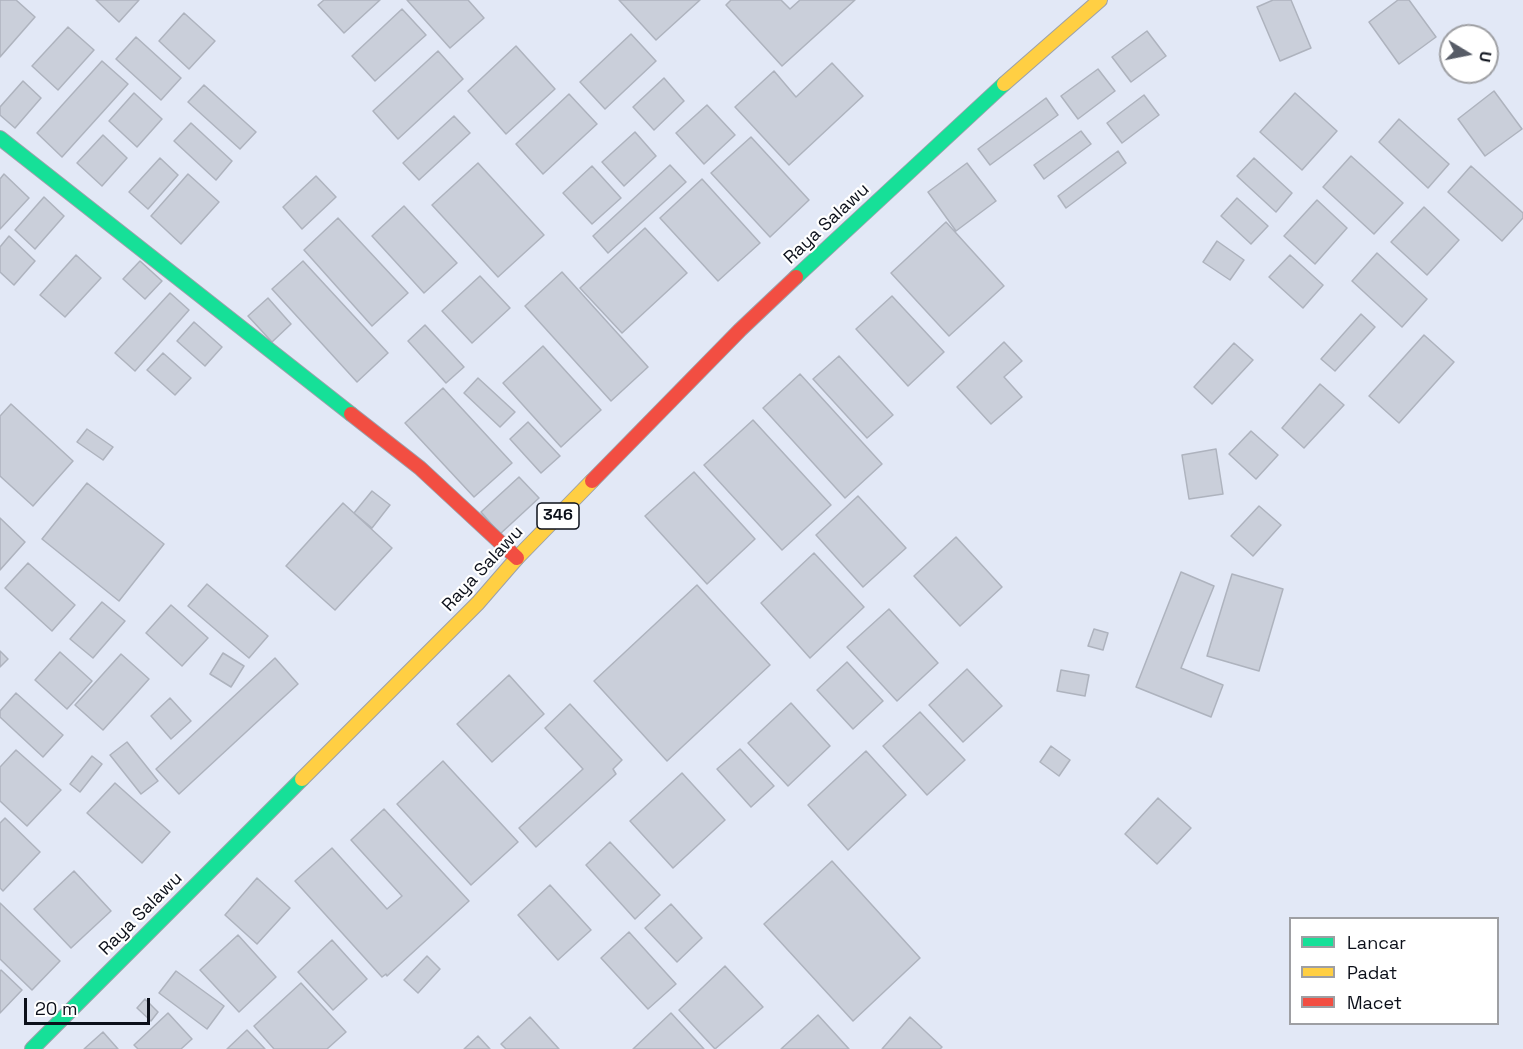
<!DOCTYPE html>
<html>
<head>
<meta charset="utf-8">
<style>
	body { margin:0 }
	#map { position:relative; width:1523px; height:1049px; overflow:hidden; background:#e2e8f6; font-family:"Space Grotesk",sans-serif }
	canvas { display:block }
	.legend { position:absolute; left:1289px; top:917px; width:210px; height:108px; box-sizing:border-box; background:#fff; border:2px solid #9e9fa3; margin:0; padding:8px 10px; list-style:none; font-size:18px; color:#0c101a }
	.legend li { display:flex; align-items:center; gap:12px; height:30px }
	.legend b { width:30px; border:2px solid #9e9fa3 }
	.north { position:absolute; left:1439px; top:24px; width:60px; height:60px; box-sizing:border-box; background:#fff; border:2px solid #9e9fa3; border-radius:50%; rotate:100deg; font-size:16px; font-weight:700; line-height:24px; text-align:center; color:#0c101a }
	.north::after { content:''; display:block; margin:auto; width:21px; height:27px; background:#575c67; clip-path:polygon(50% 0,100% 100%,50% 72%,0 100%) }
	.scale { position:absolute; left:24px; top:998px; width:126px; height:27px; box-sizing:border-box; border:3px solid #0c101a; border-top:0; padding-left:8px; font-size:18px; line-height:21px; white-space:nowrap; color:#0c101a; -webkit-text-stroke:4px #fff; paint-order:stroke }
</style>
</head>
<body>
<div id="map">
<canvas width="1523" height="1049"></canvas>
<ul class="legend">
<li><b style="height:8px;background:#16e098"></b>Lancar</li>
<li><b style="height:8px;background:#ffcf43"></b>Padat</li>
<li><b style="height:8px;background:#f24e42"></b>Macet</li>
</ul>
<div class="north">U</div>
<div class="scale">20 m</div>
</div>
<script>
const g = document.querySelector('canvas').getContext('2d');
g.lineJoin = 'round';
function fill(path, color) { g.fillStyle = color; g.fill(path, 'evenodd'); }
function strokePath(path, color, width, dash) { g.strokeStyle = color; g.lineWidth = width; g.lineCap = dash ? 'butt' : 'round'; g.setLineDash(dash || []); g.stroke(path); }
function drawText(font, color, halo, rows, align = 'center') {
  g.font = font + ' "Space Grotesk",sans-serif'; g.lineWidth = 4.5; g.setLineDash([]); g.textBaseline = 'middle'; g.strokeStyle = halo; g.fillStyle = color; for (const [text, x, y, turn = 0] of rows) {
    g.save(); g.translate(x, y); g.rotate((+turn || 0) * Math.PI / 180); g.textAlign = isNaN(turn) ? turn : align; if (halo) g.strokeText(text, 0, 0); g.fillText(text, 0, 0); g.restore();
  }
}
const building = new Path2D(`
	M0,0h16l19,17 -35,40z
	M96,0h43l-20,22z
	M324,0h56l-36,33 -26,-28z
	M407,0h61l16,18 -34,30z
	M619,0h81l-44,40z
	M731,0h50l9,9 10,-9h55l-73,66 -56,-61z
	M1273,0h18l20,48 -31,13 -23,-54z
	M1398,0h11l27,37 -37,27 -30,-42z
	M402,9l24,26 -51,46 -23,-25z
	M184,13l31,28 -26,28 -30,-28z
	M68,27l26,23 -36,40 -26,-24z
	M1147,31l19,25 -35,26 -19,-25z
	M631,34l25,27 -51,48 -25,-27z
	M136,37l45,41 -20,22 -45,-41z
	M516,46l39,43 -49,45 -38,-43z
	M438,51l25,28 -65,60 -25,-28z
	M102,61l26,23 -66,73 -25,-24z
	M832,63l31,33 -74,69 -54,-58 39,-36 22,26z
	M1098,69l17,22 -37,28 -17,-23z
	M664,78l20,23 -30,29 -21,-23z
	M23,81l18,17 -26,30 -15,-13v-8z
	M204,85l52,47 -16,17 -52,-47z
	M1494,91l28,38 -37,27 -27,-37z
	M134,93l28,26 -25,28 -28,-26z
	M1295,93l42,38 -35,39 -42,-38z
	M569,94l28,30 -54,50 -27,-30z
	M1144,95l15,20 -37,28 -15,-20z
	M1046,98l12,17 -68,50 -12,-16z
	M707,105l28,30 -31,29 -28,-31z
	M454,116l16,17 -51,47 -16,-17z
	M1399,119l50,45 -21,24 -49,-46z
	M191,123l41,38 -16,19 -42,-39z
	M1081,131l10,13 -47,35 -10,-14z
	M635,132l21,24 -32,30 -22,-24z
	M103,135l24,23 -25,28 -25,-23z
	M751,137l58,63 -39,37 -59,-64z
	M1118,151l8,12 -60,45 -8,-12z
	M1351,156l52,47 -29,31 -51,-47z
	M160,158l18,17 -30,34 -19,-17z
	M1254,158l38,35 -16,19 -39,-36z
	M478,163l66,72 -46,42 -66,-72z
	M967,163l29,38 -40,30 -28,-39z
	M670,165l16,17 -78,71 -15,-17z
	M592,166l29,32 -29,26 -29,-31z
	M1471,166l52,47v5l-21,23 -54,-49z
	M4,174l25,24 -29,31v-50z
	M188,174l31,28 -38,42 -30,-28z
	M316,176l20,21 -34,32 -19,-22z
	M702,179l58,64 -42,38 -58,-63z
	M44,197l20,19 -29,33 -20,-19z
	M1237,198l31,28 -17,18 -30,-28z
	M1317,200l30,28 -32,36 -31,-28z
	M404,206l53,57 -33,30 -52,-57z
	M1424,207l35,33 -32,35 -36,-33z
	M338,218l70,75 -36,33 -68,-76z
	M946,222l58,64 -55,50 -58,-63z
	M645,228l42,45 -65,60 -42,-45z
	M9,236l26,25 -21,24 -14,-13v-25z
	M1217,241l27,19 -14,20 -27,-18z
	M1377,253l50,46 -25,28 -50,-46z
	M76,255l25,23 -36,39 -25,-22z
	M1290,255l33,30 -20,23 -34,-31z
	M140,261l22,20 -17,18 -22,-20z
	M303,261l85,92 -31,29 -85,-93z
	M562,272l86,95 -37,34 -86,-95z
	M480,276l30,32 -38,35 -30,-32z
	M170,293l19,17 -54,61 -20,-18z
	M892,296l52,56 -36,34 -52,-57z
	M268,298l23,26 -19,18 -24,-26z
	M1361,314l14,13 -40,44 -14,-12z
	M194,322l28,25 -17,19 -28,-25z
	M425,325l39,42 -18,16 -38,-42z
	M1424,335l30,27 -55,61 -30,-27z
	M1004,342l18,19 -18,16 18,20 -31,27 -34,-37z
	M1234,343l19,17 -41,44 -18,-17z
	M543,346l58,64 -40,37 -58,-64z
	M163,353l28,25 -16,17 -28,-25z
	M839,356l54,59 -26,23 -54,-59z
	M800,374l82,90 -37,34 -82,-90z
	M478,378l37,34 -15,15 -36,-34z
	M1320,384l24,21 -40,43 -22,-20z
	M443,388l69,75 -38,34 -69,-74z
	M11,404l62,57 -40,45 -33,-30v-60z
	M753,420l78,85 -49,45 -78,-85z
	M528,422l32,34 -19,17 -31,-34z
	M87,429l26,18 -10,13 -26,-18z
	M1251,431l27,24 -22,24 -27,-25z
	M1216,449l7,45 -34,5 -7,-44z
	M694,472l61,67 -48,45 -62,-68z
	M519,477l20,21 -39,36 -19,-22z
	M87,483l77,61 -45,57 -77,-62z
	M372,491l18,14 -18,23 -18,-15z
	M858,496l48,52 -43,39 -47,-52z
	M343,503l49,45 -57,62 -49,-44z
	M1259,506l22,19 -28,31 -22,-20z
	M0,518l25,24 -25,28z
	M956,537l46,50 -42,39 -46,-50z
	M814,553l50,54 -54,51 -49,-55z
	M28,563l47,42 -23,26 -47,-43z
	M1181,572l33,14 -33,82 42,17 -12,32 -75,-30z
	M1232,574l51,15 -24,82 -52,-15z
	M207,584l61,52 -19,22 -61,-52z
	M697,585l73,80 -103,96 -73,-80z
	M102,602l23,19 -32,37 -23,-19z
	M171,605l37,33 -26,28 -36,-33z
	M889,609l49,54 -41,38 -50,-54z
	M1094,629l14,4 -5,17 -15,-4z
	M0,651l8,8 -8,8z
	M60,652l32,29 -25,28 -32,-29z
	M223,653l21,13 -13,21 -21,-13z
	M121,654l28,25 -46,51 -28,-25z
	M275,658l23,26 -119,110 -23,-25z
	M847,662l36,39 -30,28 -36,-39z
	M967,669l35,37 -39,36 -34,-37z
	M1061,670l28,5 -4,21 -28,-5z
	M509,675l35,39 -52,48 -35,-38z
	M16,693l47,42 -20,22 -43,-40v-6z
	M170,698l21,23 -20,18 -20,-23z
	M791,703l39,43 -42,40 -40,-43z
	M570,704l52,56 -9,9 3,5 -80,73 -17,-19 64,-59 -38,-41z
	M920,712l45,48 -38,35 -44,-49z
	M127,742l31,39 -17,13 -31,-39z
	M1051,746l19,14 -11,16 -19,-14z
	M740,749l34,37 -23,21 -34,-38z
	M16,750l45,40 -34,36 -27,-25v-34z
	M866,751l40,44 -58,55 -40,-45z
	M92,756l10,8 -22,28 -10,-8z
	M443,761l75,81 -47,43 -74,-81z
	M682,773l43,47 -52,48 -43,-47z
	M115,783l55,49 -28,31 -55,-50z
	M1158,798l33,30 -34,36 -32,-30z
	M384,809l85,92 -82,75 -1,-2 -4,3 -87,-96 37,-33 55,61 15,-13 -51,-56z
	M5,818l35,34 -37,39 -3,-3v-65z
	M610,842l50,53 -25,24 -49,-54z
	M832,861l88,97 -67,63 -89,-97z
	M74,871l37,40 -40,37 -37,-39z
	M257,878l33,30 -33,36 -32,-29z
	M550,885l41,45 -33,30 -40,-45z
	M0,903l60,58 -28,29 -32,-31z
	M671,904l31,34 -25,24 -32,-34z
	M629,932l47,52 -28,25 -47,-51z
	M238,935l38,42 -37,35 -39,-42z
	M332,940l35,39 -34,31 -35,-38z
	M427,956l13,13 -22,24 -14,-13z
	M725,966l38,41 -48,42 -36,-39z
	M1,970l21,20 -22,23v-42z
	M176,971l48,35 -17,23 -48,-36z
	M301,983l45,49 -19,17h-53l-20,-23z
	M145,999l13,13 -7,9 -14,-13z
	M168,1013l24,26 -11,10h-43l-4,-4z
	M671,1013l33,36h-71z
	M818,1015l31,34h-68z
	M530,1017l29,32h-53l-5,-5z
	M910,1017l32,30 -2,2h-58z
	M247,1030l18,19h-38z
	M103,1032l15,17h-34z
	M478,1036l12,13h-26z`);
fill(building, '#cacfda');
strokePath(building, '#aeb3be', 1.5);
const fast = new Path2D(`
	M0,138l351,276
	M796,277l208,-193
	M32,1049l270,-270`);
const slow = new Path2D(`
	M1004,84l96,-84
	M302,779l176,-176 39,-45 75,-77`);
const jam = new Path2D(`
	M351,414l69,54 97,90
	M592,481l148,-151 56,-53`);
strokePath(fast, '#9ba0ab', 16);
strokePath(slow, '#9ba0ab', 16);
strokePath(jam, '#9ba0ab', 16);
strokePath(fast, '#16e098', 14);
strokePath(slow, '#ffcf43', 14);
strokePath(jam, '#f24e42', 14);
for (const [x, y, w] of [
	[558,516,42]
]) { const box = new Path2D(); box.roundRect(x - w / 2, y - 13, w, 26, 4.5); g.fillStyle = '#fff'; g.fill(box); strokePath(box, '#0c101a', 1.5); }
drawText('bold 16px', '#0c101a', null, [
	["346",558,516]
]);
drawText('18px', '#0c101a', '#fff', [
	["Raya Salawu",827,224,-43],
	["Raya Salawu",483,569,-47],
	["Raya Salawu",141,914,-45]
]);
</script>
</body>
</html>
